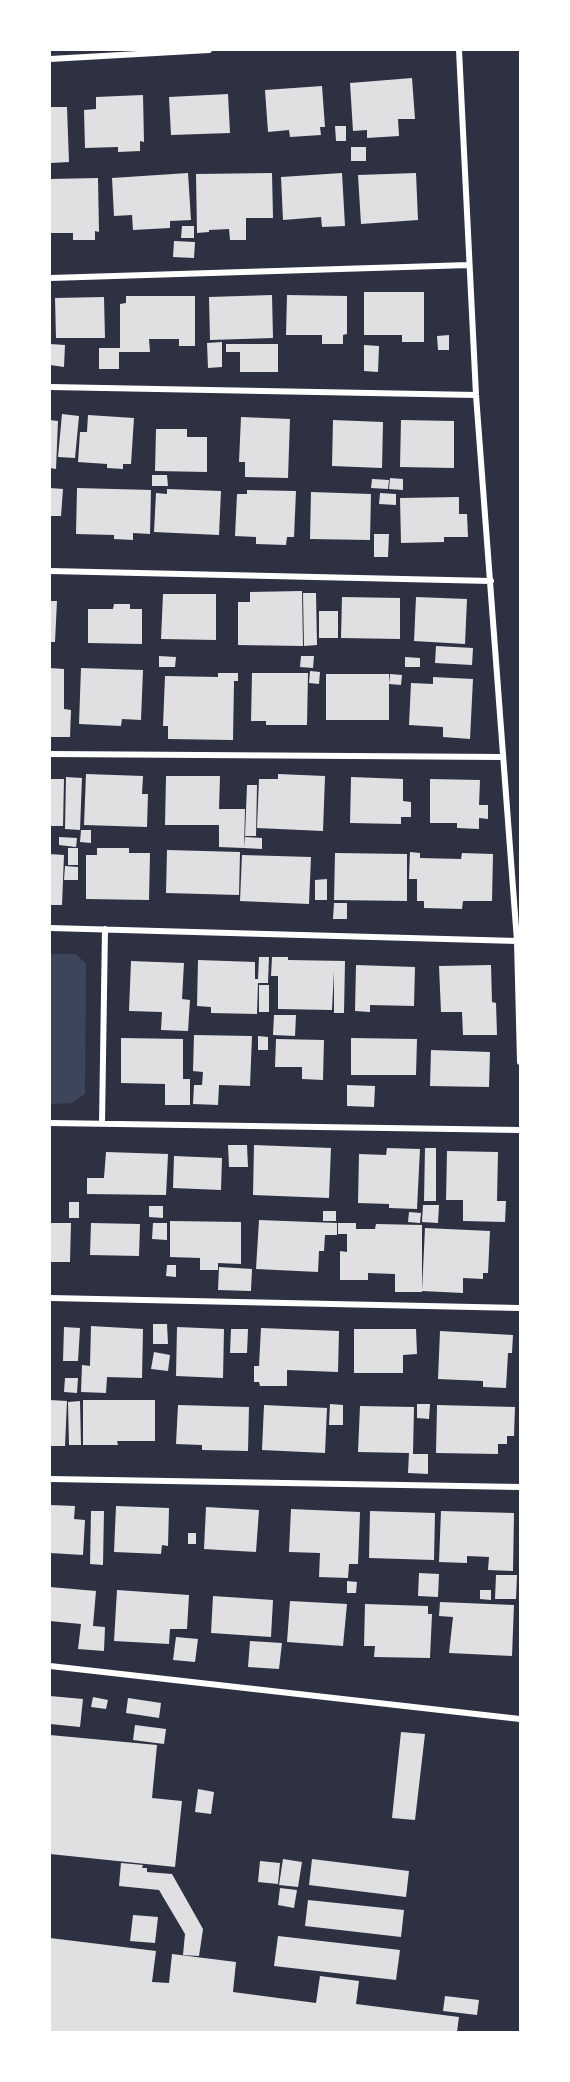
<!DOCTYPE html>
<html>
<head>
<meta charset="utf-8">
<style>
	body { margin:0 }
	#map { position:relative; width:570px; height:2082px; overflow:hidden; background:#2d3142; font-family:Montserrat,sans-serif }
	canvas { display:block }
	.frame { position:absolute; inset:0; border:51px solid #fff; pointer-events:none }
</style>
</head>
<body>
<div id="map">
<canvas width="570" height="2082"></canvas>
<div class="frame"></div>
</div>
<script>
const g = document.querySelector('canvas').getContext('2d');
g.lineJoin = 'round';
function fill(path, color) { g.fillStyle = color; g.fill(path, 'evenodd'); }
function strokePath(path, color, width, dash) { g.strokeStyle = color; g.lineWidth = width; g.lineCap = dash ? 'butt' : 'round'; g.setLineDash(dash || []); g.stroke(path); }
fill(new Path2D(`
	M50,954h26l10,10 -1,130 -13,9 -22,1z`), '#3c4559');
fill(new Path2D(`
	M412,78l3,41h-17l1,17 -32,2v-8l-14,1 -3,-48z
	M322,86l3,41h-5l1,8 -31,2 -1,-7 -21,2 -3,-42z
	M228,94l2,39 -59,2 -2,-38z
	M143,95l1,47 -4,-1v10l-22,1v-5l-33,1 -1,-38 12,-1v-12z
	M50,107h17l2,55 -19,1z
	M335,126h11v15h-10z
	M351,147h15v14h-15z
	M188,173l3,47 -21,1v7l-37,2 -1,-15 -18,1 -2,-38z
	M272,173l1,45h-27v22h-16l-1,-11 -20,1v2l-12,1 -1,-59z
	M342,173l3,53 -23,1 -1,-10 -38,3 -2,-43z
	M416,173l2,47 -57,4 -3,-49z
	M98,178l1,54 -4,-1v9h-22v-7h-23v-54z
	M182,226h12v12h-13z
	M174,241l21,1 -1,16 -21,-1z
	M364,292h60v50h-22v-7h-38z
	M272,295l1,43 -63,2 -1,-43z
	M287,295l60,1v38l-4,1v9h-21v-9h-36z
	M126,296h69v50h-16v-7h-30l1,13h-31v17h-20v-21h21v-44l6,-1z
	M104,297l1,41h-49l-1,-40z
	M449,335v15h-11l-1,-14z
	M222,342v25l-14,1 -1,-25z
	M50,344l15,1 -1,22 -14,-2z
	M226,344h52v28h-38v-20h-14z
	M364,345l15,1 -1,26 -14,-1z
	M62,414l17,2 -4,42 -17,-1z
	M88,415l46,3 -3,46h-8v5l-16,-1v-4l-29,-2 2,-30h7z
	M241,417l49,2 -2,59 -43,-1v-15h-6z
	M50,420l8,1 -2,48 -6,-1z
	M333,420l50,2 -1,46 -50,-2z
	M401,420l53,1v47l-54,-1z
	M156,429h31v8h20v35l-52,-1z
	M152,475h15l1,11h-16z
	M390,478l13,1v11l-14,-1z
	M372,479l17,1 -1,9 -17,-1z
	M50,488l13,1 -2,27h-11z
	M77,488l74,2 -1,44 -17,-1v7l-19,-1v-4l-38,-1z
	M167,489l54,2 -2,44 -65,-3 2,-39 11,1z
	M247,490l49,1 -2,46h-7l-1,8 -30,-1v-7l-21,-1 2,-42h10z
	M311,492l60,2 -1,46 -60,-1z
	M380,493l16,1v11l-17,-1z
	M459,497v17h8l1,23h-24v5l-43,1 -1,-45z
	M374,534h15l-1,23h-14z
	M302,591l1,55 -65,-1v-43h12v-10z
	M303,593h13l1,52 -13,1z
	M163,594h53v46l-55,-1z
	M342,597l58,1v41l-59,-1z
	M416,597l51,2 -2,45 -51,-3z
	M50,601h7l-2,41h-5z
	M114,604h16v5h12v35l-54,-1v-34h25z
	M319,611h19v27h-19z
	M436,646l37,2 -1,17 -37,-2z
	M159,656l17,1 -1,10h-16z
	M301,656h13l-1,12 -13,-1z
	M405,657l15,1v9h-15z
	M50,668l14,1v40l7,1 -1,27h-20z
	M81,668l62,2 -2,50 -19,-1 -1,7 -42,-2z
	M310,671l10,1 -1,12 -10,-1z
	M218,673h20v8h-4l-1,59 -65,-1v-13h-5l2,-50 53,1z
	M252,673h56l-1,52h-41v-4h-15z
	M326,674h63v46h-63z
	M390,674l12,1 -1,10 -12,-1z
	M433,677l40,2 -3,60 -27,-2v-10l-34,-2 2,-42 22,1z
	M86,774l57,2 -1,18h6l-1,33 -63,-2z
	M278,774l47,2 -2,55 -66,-3 2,-49h19z
	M166,776h54l-1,33h26l-1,39 -25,-1v-22h-54z
	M66,777l16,1 -2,52 -15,-1z
	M351,777l52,2v22l8,1v15h-10v7l-51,-1z
	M50,779h14l-1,47h-13z
	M430,779l50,1 -1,25h9v14l-9,-1v11l-22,-1v-5h-27z
	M247,785h10l-1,51h-11z
	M81,830h10v13l-11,-1z
	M59,837l18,1 -1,9 -17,-2z
	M245,837l17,1v11l-18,-1z
	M68,848h10v17h-10z
	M97,848h32v5h21l-1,47 -63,-1v-44h11z
	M167,850l73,2 -1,43 -73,-2z
	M410,852l10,1v5l41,1 1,-6 31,1 -1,47h-29l-1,8 -38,-1v-7h-7v-22h-8z
	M335,853l72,1v47l-73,-1z
	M50,854l14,1 -2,50h-12z
	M242,855l69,2 -2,47 -69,-3z
	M65,866l13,1v13h-14z
	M327,879v21h-12v-20z
	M334,903h13v16h-14z
	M259,957h10l-1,26h-10l-1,31 -46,-1v-6l-14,-1 1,-46 57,2v17h3z
	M272,957h16v3l57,1 -1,52h-10v-42l-2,39 -54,-1v-33h-7z
	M131,961l53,2 -2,36 8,1 -2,31 -27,-1 1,-18 -33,-1z
	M356,965l59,2 -1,39 -44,-1v7l-15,-1z
	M491,965l1,37 4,1 1,32h-34l-1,-23h-21l-2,-46z
	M259,985h10v27h-10z
	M274,1015h22l-1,21 -22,-1z
	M194,1035l58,1 -2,50 -31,-1 -1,20 -25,-1 1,-19h8l1,-13 -10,-1z
	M258,1036l10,1v13h-10z
	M121,1038l62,1v40h7v26h-25v-21l-44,-1z
	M351,1038l66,1 -1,36h-65z
	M276,1039l48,1 -1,40 -21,-1v-12h-27z
	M431,1050l59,2 -1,35 -59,-1z
	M347,1085l28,1 -1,21 -27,-1z
	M228,1145h19l1,22h-19z
	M254,1145l77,3 -2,50 -76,-3z
	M387,1148l33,1 -3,60 -28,-1v-4l-31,-1 1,-49 27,1z
	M425,1148h11v53h-12z
	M447,1151l51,1 -1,49h9l-1,21 -42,-1v-21h-17z
	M106,1152l62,2 -2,41 -79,-1v-16h17z
	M174,1156l48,2 -1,32 -48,-2z
	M69,1202h10v16h-10z
	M423,1205h16l-1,18 -16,-1z
	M149,1206h14v12l-14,-1z
	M323,1211h13v10h-13z
	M409,1212l12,1 -1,10 -12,-1z
	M259,1220l78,3v12h-12l-1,16h-5l-1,21 -62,-3z
	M170,1221l71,1v42l-23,-1v7h-18v-12l-30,-1z
	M50,1223h21l-1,39h-20z
	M91,1223l49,1 -1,32 -49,-1z
	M153,1223h14v17l-15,-1z
	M338,1223h18v6h19l1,-5 46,1v67h-27v-18l-27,-1v7h-28v-29l7,1v-18h-9z
	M425,1228l65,3 -2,42h-5v6l-20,-1v15l-41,-2z
	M167,1265h9v12l-10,-1z
	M219,1267l33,2 -1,22 -33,-1z
	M153,1324h14l1,20h-15z
	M91,1326l52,3 -1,49 -35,-1 -1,16 -25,-1 1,-27 8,1z
	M64,1327l16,1 -2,33h-15z
	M177,1327l47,2 -1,49 -47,-2z
	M261,1328l78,3 -1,41 -51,-2v16h-27l-1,-4h-5v-16h5z
	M231,1329h17l-1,24h-17z
	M354,1329h62l1,25 -14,1v18h-49z
	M440,1331l73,4 -1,18h-4l-2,35 -23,-1v-6l-45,-2z
	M154,1352l16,3 -2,16 -17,-2z
	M65,1378h13l-1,15 -13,-1z
	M50,1400l17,1 -2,45h-15z
	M83,1400h72v41h-38l1,4h-35z
	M80,1401l1,44h-12l-1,-43z
	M330,1404l13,1v20h-14z
	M417,1404h13l-1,15 -12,-1z
	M178,1405l71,2 -1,44 -46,-1v-5l-26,-1z
	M264,1405l63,3 -2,45 -63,-3z
	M437,1405l78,2 -1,29h-7v8h-9v10l-62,-1z
	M360,1406l54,1 -1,47h15v20l-20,-1 1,-20 -51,-1z
	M50,1505l25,1 -1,13 11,1 -2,35 -33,-2z
	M116,1506l53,2 -1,38 -6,-1 -1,9 -47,-2z
	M206,1507l53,3 -3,42 -52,-3z
	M291,1509l69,3 -2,52h-9l-1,14 -29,-1 1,-24 -31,-1z
	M91,1511h13l-1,54 -13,-1z
	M370,1511l65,2 -1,47 -65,-2z
	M441,1511l73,2 -1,58 -25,-1 1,-13 -22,-1v7l-28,-1z
	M188,1533h8v11h-8z
	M419,1573l20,1 -1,23 -20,-1z
	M496,1575h21l-1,24h-21z
	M347,1581l10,1 -1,11h-9z
	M50,1587l46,4 -3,35 12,1 -1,24 -26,-2 3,-25 -31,-3z
	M117,1590l72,5 -2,34h-17l-1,15 -55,-3z
	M480,1590h11v10l-11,-1z
	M213,1596l60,4 -2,37 -60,-4z
	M290,1601l57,3 -4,42 -56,-4z
	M440,1602l74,3 -2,51 -63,-3 4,-36 -14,-1z
	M365,1604l63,2v8h4l-2,44 -56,-1 1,-11h-11z
	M176,1637l22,2 -3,23 -22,-2z
	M250,1641l32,2 -3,26 -31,-2z
	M50,1696l33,3 -3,28 -30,-3z
	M93,1697l15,3 -2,9 -15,-2z
	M128,1698l33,5 -2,15 -33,-5z
	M135,1725l31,4 -2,15 -31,-4z
	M401,1732l24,2 -10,86 -23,-2z
	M50,1735l107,10 -5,53 30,3 -7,66 -125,-13z
	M198,1789l16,3 -3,22 -16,-2z
	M283,1859l19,3 -4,25 -19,-2z
	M312,1859l97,12 -3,26 -97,-12z
	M260,1861l20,2 -2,21 -20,-2z
	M121,1863l22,2 -1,3h5v4l25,2 31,55 -4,27 -16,-1 2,-21 -26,-44 -40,-4z
	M280,1888l17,2 -3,18 -16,-3z
	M308,1900l96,10 -3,27 -96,-11z
	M133,1915l25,2 -3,26 -25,-2z
	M278,1936l122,14 -4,30 -122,-14z
	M50,1938l106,13 -4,31 17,1 3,-29 64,8 -3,30 83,11 4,-27 39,5 -3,23 103,13 -2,15h-407z
	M445,1996l34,4 -2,15 -34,-4z`), '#e0e0e3');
strokePath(new Path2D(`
	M459,50l17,345 41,546 3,121
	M50,59l159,-9
	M50,278l419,-13
	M50,387l426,8
	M50,571l441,10
	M50,754l452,3
	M50,928l467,13
	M50,1123l470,7
	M102,1123l3,-194
	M50,1298l470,10
	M50,1479l470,8
	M50,1666l470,53`), '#fff', 6);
</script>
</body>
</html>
